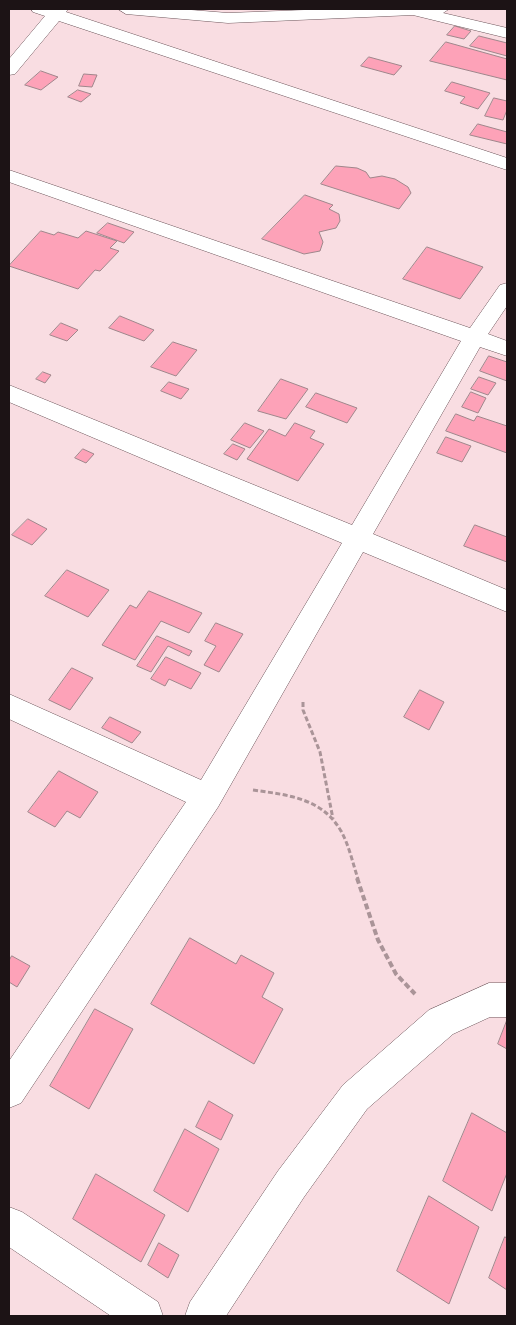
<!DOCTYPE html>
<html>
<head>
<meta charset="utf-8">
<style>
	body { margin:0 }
	#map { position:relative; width:516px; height:1325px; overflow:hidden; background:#f9dde2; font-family:"Sofia Sans Condensed",sans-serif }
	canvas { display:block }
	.frame { position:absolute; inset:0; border:10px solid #1c1315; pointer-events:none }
</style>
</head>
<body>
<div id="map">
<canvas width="516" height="1325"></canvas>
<div class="frame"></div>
</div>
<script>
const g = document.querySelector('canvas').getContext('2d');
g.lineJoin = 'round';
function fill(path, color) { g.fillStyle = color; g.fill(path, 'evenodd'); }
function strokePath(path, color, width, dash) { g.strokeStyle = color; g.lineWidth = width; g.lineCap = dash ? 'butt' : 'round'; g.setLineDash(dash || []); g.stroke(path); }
const building = new Path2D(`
	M455,26l16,5 -7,8 -17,-4z
	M479,36l28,7v13l-37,-10z
	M446,42l61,17v21l-77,-19z
	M369,57l33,9 -8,9 -33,-9z
	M41,71l17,6 -17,13 -16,-5z
	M84,74l13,1 -5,12 -13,-1z
	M452,82l38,11 -12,16 -18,-6 5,-6 -20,-6z
	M78,90l13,4 -10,8 -13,-5z
	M494,98l13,3v9l-4,10 -18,-4z
	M478,124l29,8v12l-37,-9z
	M336,166l21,2 9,4 4,6 12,-2 13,3 13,8 3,6 -12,16 -78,-25z
	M305,195l28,10 -4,4 10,5 1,7 -4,7 -17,4 4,10 -3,9 -16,3 -42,-15z
	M108,223l26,9 -10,11 -27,-10z
	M41,231l13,4 4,-3 20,6 8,-7 31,10 -7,7 9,3 -19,20 -5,-1 -17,19 -69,-23z
	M427,247l56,20 -23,32 -57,-20z
	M120,316l34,14 -10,11 -35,-13z
	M61,323l17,7 -11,11 -17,-6z
	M173,342l24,8 -21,26 -25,-9z
	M489,356l18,6v19l-27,-10z
	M43,372l8,3 -6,8 -9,-4z
	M479,377l17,6 -8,12 -17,-6z
	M281,379l27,10 -22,30 -28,-8z
	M169,382l20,7 -8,10 -20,-8z
	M471,392l15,6 -8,15 -16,-6z
	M316,393l41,15 -10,15 -41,-16z
	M456,414l18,7 3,-5 30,10v27l-61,-22z
	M245,423l19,8 -14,17 -19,-8z
	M295,423l20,8 -5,7 14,6 -26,37 -51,-22 22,-30 16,7z
	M446,437l25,9 -9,16 -25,-9z
	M233,444l12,5 -8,11 -13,-6z
	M83,449l11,5 -8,9 -11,-5z
	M28,519l19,10 -15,16 -20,-10z
	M475,525l32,12v25l-43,-16z
	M67,570l42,20 -21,27 -43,-21z
	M149,591l53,22 -13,20 -28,-12 -26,39 -33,-15 28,-40 6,3z
	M216,623l27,11 -24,38 -15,-7 12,-19 -11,-5z
	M157,636l35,15 -3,5 -21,-10 -17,26 -14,-6z
	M166,657l35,16 -10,16 -22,-10 -4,7 -14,-7z
	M72,668l21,10 -23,32 -21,-10z
	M420,690l24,12 -15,28 -25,-13z
	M110,717l31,15 -9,11 -30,-15z
	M59,771l39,21 -18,26 -13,-7 -12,16 -27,-15z
	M190,938l46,26 5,-9 33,18 -12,24 21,12 -29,55 -103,-60z
	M12,956l18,10 -13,21 -8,-5v-21z
	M95,1009l38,20 -44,80 -39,-23z
	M507,1020v29l-9,-5z
	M209,1101l24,14 -12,25 -25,-13z
	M472,1113l35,20v40l-15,38 -49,-30z
	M185,1129l34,20 -31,63 -34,-21z
	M96,1174l69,41 -24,47 -68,-43z
	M429,1196l50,31 -30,77 -52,-33z
	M505,1237l2,1v52l-18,-12z
	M159,1243l20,12 -11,23 -20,-13z`);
fill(building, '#fda2b8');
strokePath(building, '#9f868b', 1);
const minor = new Path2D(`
	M31,9h37l-2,3 441,146v12l-448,-149 -44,53 -6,1v-16l36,-43 -12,-4z
	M118,9h61l49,4 102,-4h119l-6,4 64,15v10l-94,-23 -185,8 -102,-9z
	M9,170l461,158 30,-43 7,-2v23l-19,28 19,7v15l-27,-9 -107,187 134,56v22l-144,-60 -145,255 -197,296 -12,5v-47l177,-259 -177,-83v-25l192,86 141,-237 -333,-141v-17l343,140 109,-184 -452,-159z
	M489,983h18v34h-17l-37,17 -86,75 -63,88 -78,119h-41l5,-14 88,-131 65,-86 86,-75z
	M9,1207l13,5 136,90 5,14h-52l-102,-69z`);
strokePath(minor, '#6d565b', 1);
strokePath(new Path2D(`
	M303,702v8l17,42 13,67
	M253,790c35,5 69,8 88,41 8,14 12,33 17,48`), '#aa9498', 3, [5, 2.5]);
strokePath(new Path2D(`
	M357,878l21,62 18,34 19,20`), '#aa9498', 4, [6, 3]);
fill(minor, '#fff');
</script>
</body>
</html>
